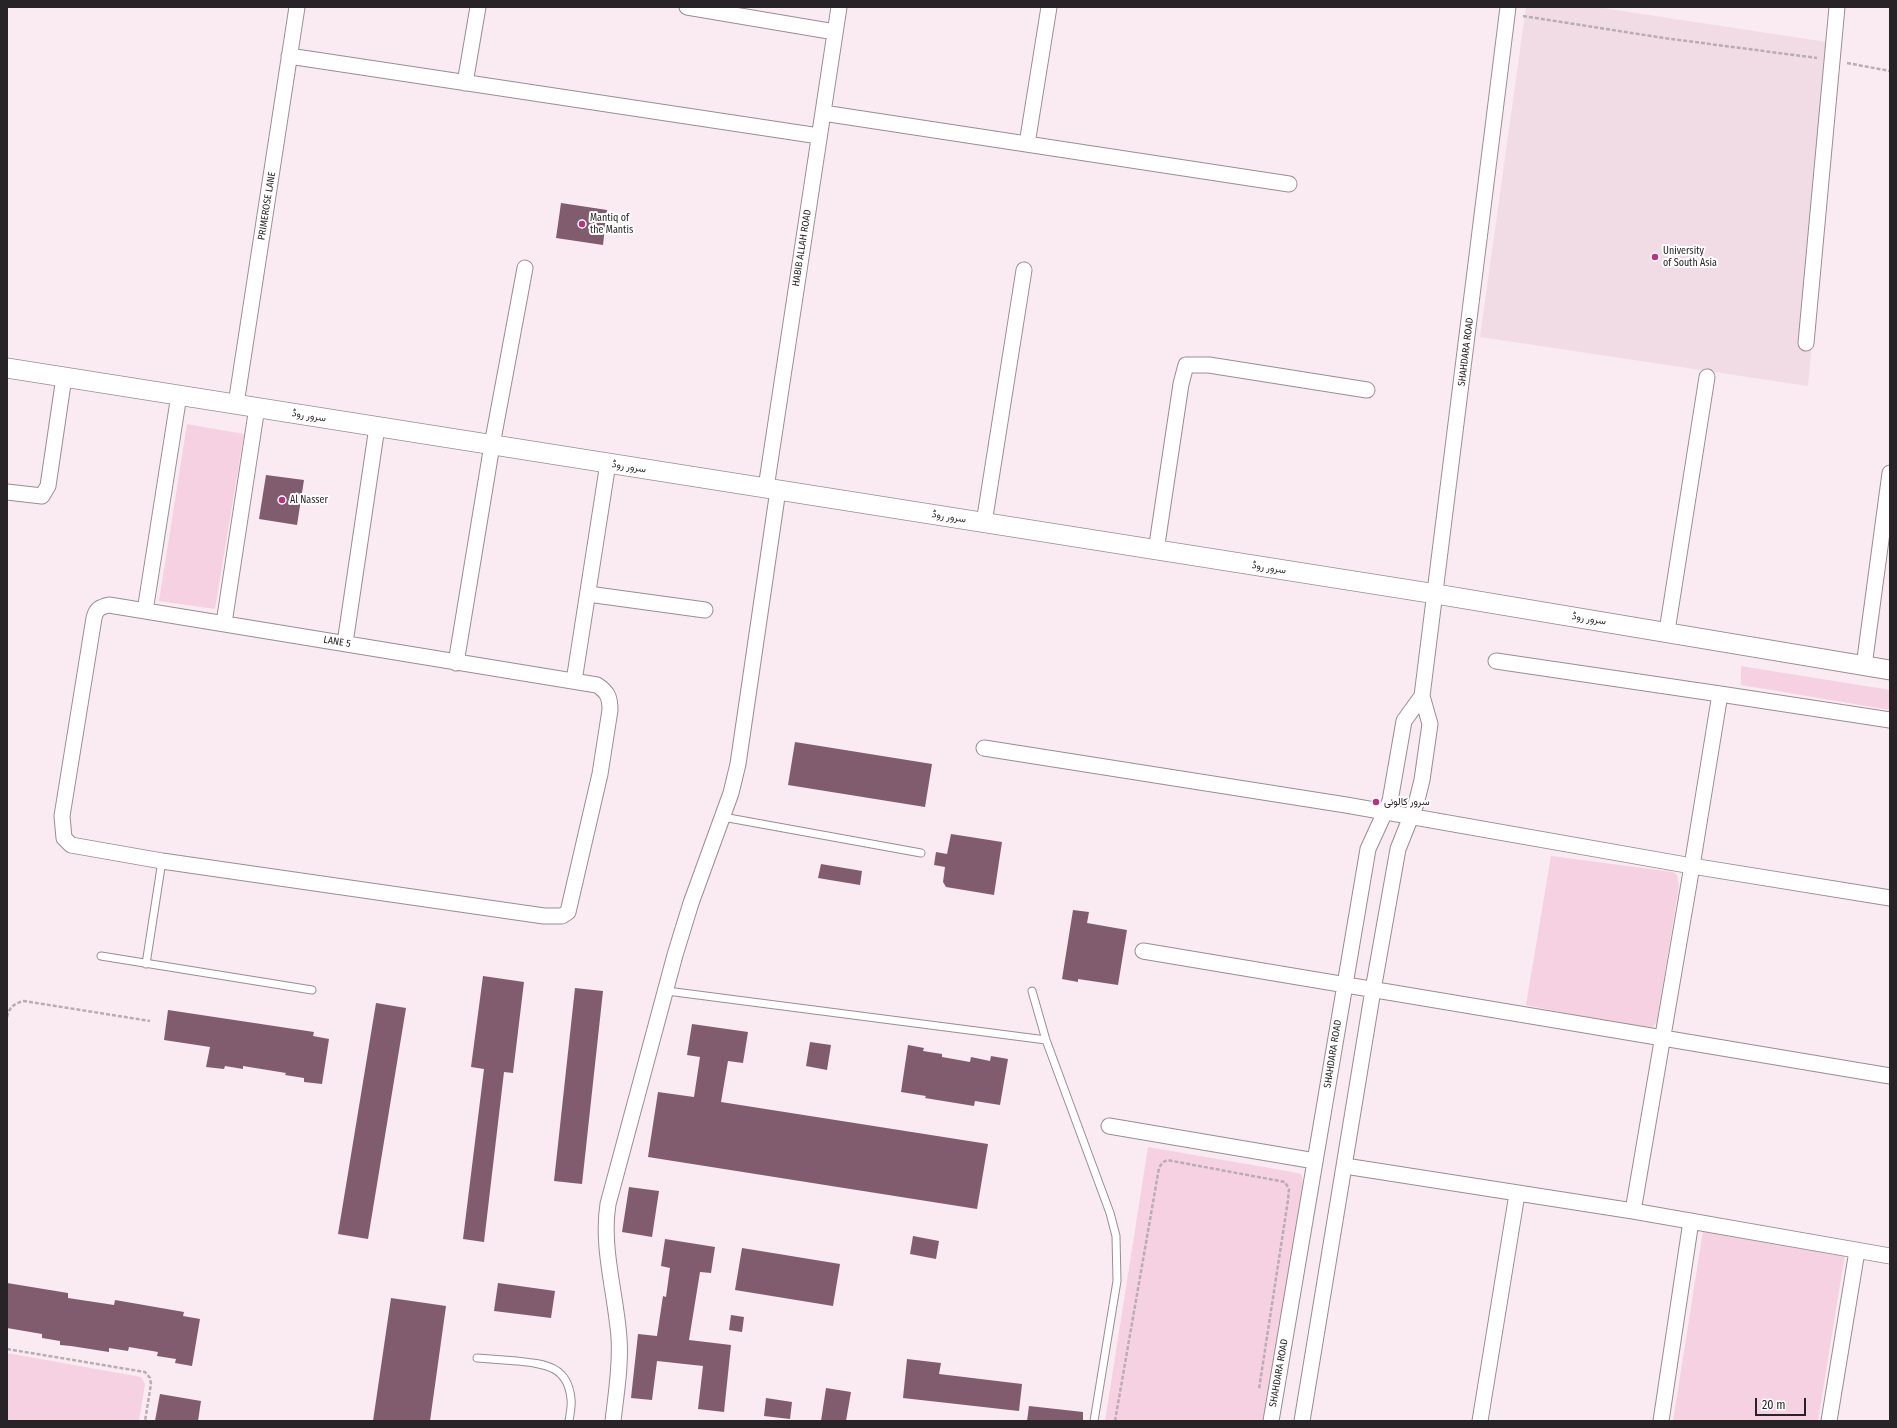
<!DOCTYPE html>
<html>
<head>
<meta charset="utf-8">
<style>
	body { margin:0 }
	#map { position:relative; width:1897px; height:1428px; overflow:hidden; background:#f9ebf1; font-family:"Fira Sans Condensed",sans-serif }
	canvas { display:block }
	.frame { position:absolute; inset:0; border:8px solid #282326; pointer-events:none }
	.scale { position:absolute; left:1755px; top:1398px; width:51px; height:18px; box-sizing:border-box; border:2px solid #282326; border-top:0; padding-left:5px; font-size:12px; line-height:14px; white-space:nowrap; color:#282326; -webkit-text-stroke:3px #fff; paint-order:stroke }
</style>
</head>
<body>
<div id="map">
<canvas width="1897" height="1428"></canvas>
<div class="frame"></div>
<div class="scale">20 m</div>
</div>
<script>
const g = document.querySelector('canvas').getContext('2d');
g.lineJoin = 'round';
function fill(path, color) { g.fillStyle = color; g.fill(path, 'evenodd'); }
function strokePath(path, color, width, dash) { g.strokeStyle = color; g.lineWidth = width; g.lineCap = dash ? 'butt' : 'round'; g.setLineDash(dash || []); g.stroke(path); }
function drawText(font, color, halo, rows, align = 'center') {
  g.font = font + ' "Fira Sans Condensed",Vazirmatn,sans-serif'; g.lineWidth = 4; g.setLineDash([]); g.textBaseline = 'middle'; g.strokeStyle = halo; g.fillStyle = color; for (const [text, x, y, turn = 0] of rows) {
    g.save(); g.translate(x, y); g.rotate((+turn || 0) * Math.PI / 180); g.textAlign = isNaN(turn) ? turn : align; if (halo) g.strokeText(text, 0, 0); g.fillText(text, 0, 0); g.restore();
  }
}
fill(new Path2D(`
	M1526,7h70l244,37 -32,342 -328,-49z`), '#f1dce5');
fill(new Path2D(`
	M187,424l57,10 -29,175 -56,-8z
	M1741,666l149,24v20l-149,-25z
	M1551,856l122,16 4,3 2,11 -22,135 -5,8 -6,1 -120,-25z
	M1148,1147l150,26 4,2 1,10 -39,236h-159z
	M1703,1231l142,23 -27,167h-145z
	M7,1353l134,24 4,7 -6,37h-132z`), '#f6d1e2');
fill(new Path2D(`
	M561,203l46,7 -4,35 -47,-7z
	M266,475l38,5 -7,45 -38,-6z
	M795,742l137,22 -7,43 -137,-22z
	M951,834l51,8 -8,53 -48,-8 -3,-5 2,-15 -11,-2 2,-13 11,2z
	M821,864l41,7 -2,14 -42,-7z
	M1073,910l16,2 -2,11 40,7 -9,55 -40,-6v3l-16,-3z
	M483,976l41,6 -11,91 -9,-1 -20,170 -21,-3 21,-170 -13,-2z
	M575,988l28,3 -21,193 -28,-3z
	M376,1003l30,5 -38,231 -30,-5z
	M168,1010l146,22 -1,4 16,3 -7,45 -18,-2v-4l-19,-3 1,-2 -43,-7v3l-18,-3 -1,3 -18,-2 4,-20 -46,-7z
	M692,1024l56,8 -5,31 -15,-2 -7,41 267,42 -11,65 -329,-52 10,-65 36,5 6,-40 -13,-2z
	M810,1042l21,3 -4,25 -21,-4z
	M908,1045l16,3 -1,3 19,3v3l28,5 1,-5 19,4 1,-5 17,3 -8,46 -25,-4 -1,5 -49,-8 1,-2 -25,-4z
	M629,1187l30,4 -7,46 -30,-5z
	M913,1236l26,5 -3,18 -26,-5z
	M665,1239l50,8 -4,26 -11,-1 -11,68 42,5 -7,67 -26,-3 5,-43 -46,-5 -5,39 -21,-2 7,-64 19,2 6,-40 3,1 4,-29 -9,-2z
	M742,1248l98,16 -7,42 -98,-16z
	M7,1283l61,10v5l33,5 13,2 1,-5 69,12 -1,4 17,3 -8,47 -17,-3 1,-4 -19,-3 1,-4 -29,-5 -1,4 -19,-3v4l-38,-6 -11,-1v-4l-18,-3v-4l-35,-6z
	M498,1283l57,8 -4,27 -57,-7z
	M391,1298l55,8 -16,115h-57z
	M731,1315l13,2 -2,15 -13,-2z
	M907,1359l34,4 -2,11 83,10 -3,27 -116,-13z
	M826,1388l25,4 -5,29h-25z
	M160,1394l41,7 -3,20h-43z
	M766,1398l26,4 -2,17 -26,-3z
	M1029,1406l54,6v9h-56z`), '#815c6e');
const service = new Path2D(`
	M723,817l198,36
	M101,956l211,34
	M146,964l16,-103
	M667,991l379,49
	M1032,991l14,49 64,173 6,23 1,45 -23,140
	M477,1358c14,1 27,2 40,3 28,3 51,5 54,38 1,7 -1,15 -2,22`);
const minor = new Path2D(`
	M687,7l148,25
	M289,56l530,80
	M465,83l13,-76
	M823,113l466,71
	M1027,144l22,-137
	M1806,343l31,-336
	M236,404l61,-397
	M766,488l73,-481
	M7,492l35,4 6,-10 16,-109
	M984,523l40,-253
	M1156,551l25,-167 5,-19h23l158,25
	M588,594l117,16
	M109,605l488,80c11,7 13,13 13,25l-10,64 -32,138 -6,4h-18l-382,-55 -91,-16 -7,-7 -2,-22 32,-198c2,-9 6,-11 15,-13z
	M145,611l34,-216
	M224,623l33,-216
	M1667,631l40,-254
	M345,643l32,-216
	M1496,661l224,33 -28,172 -59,345
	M456,663l36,-218 33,-177
	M1864,666l26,-193
	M574,681l34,-218
	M1720,694l170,26
	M984,748l362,57 346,61 198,32
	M1143,951l747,125
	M1109,1126l206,35
	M1345,1166l288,45 257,45
	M613,1421c3,-27 8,-55 6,-83 -3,-44 -18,-90 -11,-134l67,-249 16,-52 40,-110 7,-29 40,-274
	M1271,1421l97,-572 22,-48 14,-80 18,-25
	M1302,1421l71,-431 25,-141 18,-45 6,-24 8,-56 -8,-28 86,-689
	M1480,1421l37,-227
	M1661,1421l30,-200
	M1829,1421l28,-170`);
const tertiary = new Path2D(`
	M7,368l1429,226 454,76`);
strokePath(service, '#9a8d93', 9);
strokePath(minor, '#9a8d93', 17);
strokePath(tertiary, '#9a8d93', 21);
strokePath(new Path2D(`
	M1523,16l141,22 153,20
	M1847,63l43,8
	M7,1017c2,-10 8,-14 17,-16l126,20
	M7,1349l138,23 5,6 1,6 -6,37
	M1115,1421l44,-253 3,-5 5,-3 118,22 4,7 -1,11 -29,189`), '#b9adb2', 2.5, [4, 2]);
strokePath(service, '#fff', 7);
strokePath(minor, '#fff', 15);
strokePath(tertiary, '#fff', 19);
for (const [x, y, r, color] of [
	[582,224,4,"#b43480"],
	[1655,257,4,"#b43480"],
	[282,500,4,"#b43480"],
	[1376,802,4,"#b43480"]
]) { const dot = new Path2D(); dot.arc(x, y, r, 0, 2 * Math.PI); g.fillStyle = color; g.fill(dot); strokePath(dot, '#fff', 1.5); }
drawText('10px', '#282326', '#fff', [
	["PRIMEROSE LANE",267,206,-81],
	["HABIB ALLAH ROAD",802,248,-81],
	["SHAHDARA ROAD",1466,352,-83],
	["سرور روڈ",309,416,9],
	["سرور روڈ",629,467,9],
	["سرور روڈ",949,517,9],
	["سرور روڈ",1269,568,9],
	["سرور روڈ",1589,619,9],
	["LANE 5",337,642,10],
	["SHAHDARA ROAD",1333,1054,-81],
	["SHAHDARA ROAD",1279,1373,-80]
]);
drawText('10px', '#282326', '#fff', [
	["Mantiq of",590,218],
	["the Mantis",590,230],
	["University",1663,251],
	["of South Asia",1663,263],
	["Al Nasser",290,500],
	["سرور کالونی",1384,802]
], 'left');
</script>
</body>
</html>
